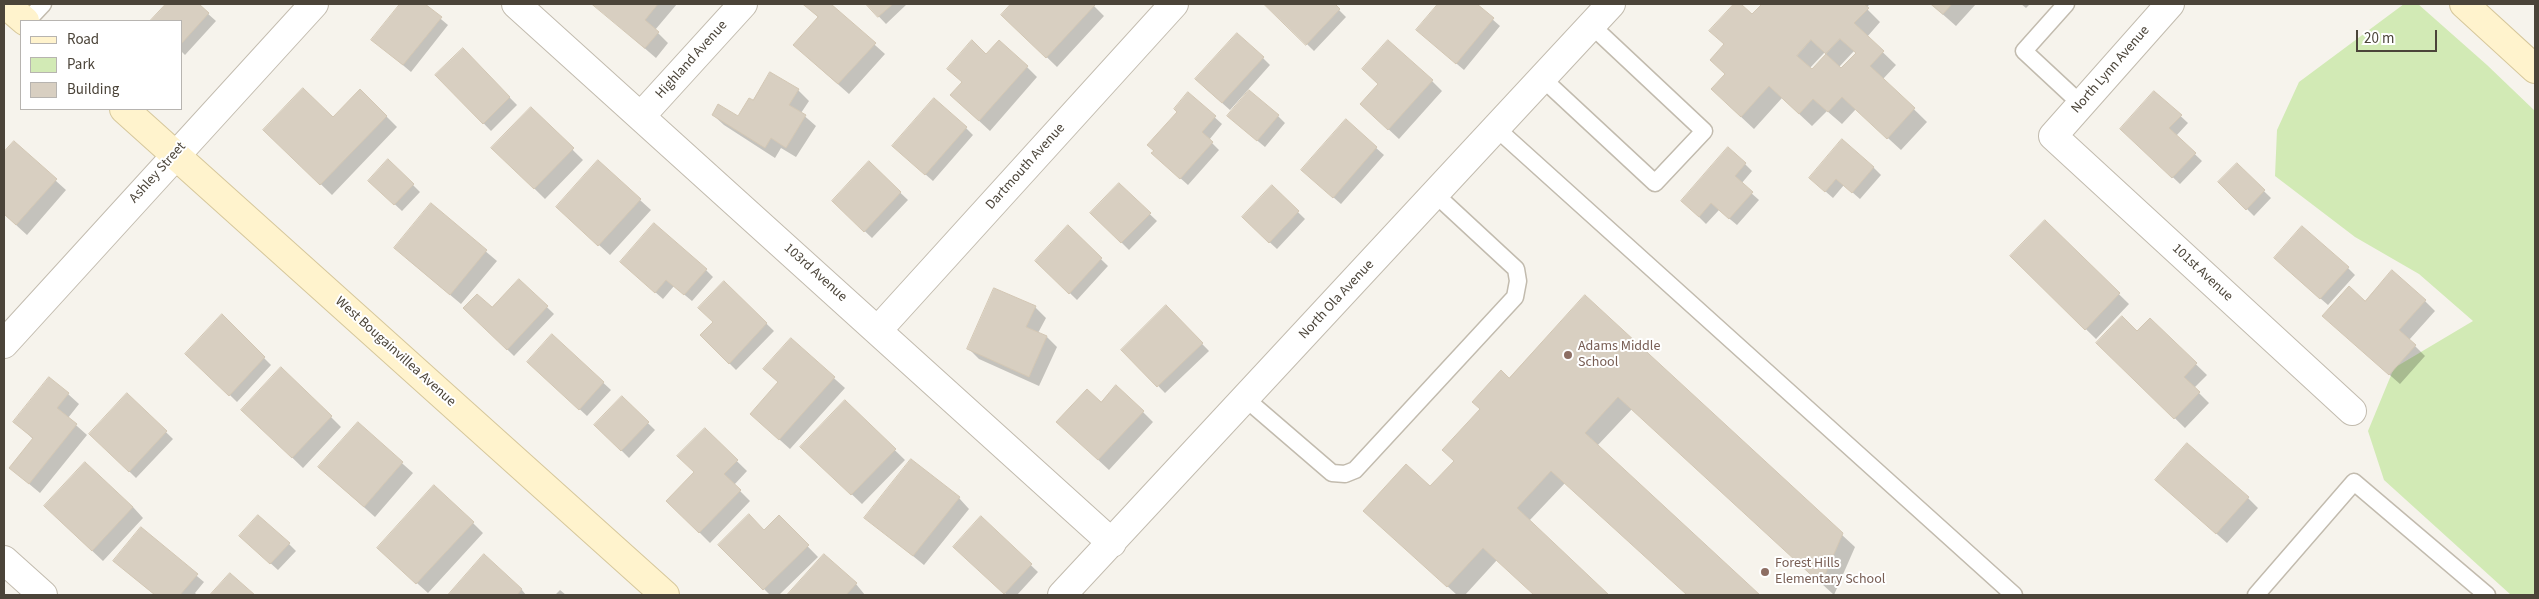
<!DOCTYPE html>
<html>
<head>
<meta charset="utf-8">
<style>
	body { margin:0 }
	#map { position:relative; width:2539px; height:599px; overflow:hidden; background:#f6f3ec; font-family:"Source Sans 3",sans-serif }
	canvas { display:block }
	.frame { position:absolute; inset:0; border:5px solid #4b4439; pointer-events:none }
	.legend { position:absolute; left:20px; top:20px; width:162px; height:90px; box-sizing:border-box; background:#fff; border:1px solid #b7b4b0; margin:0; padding:6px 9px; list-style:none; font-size:15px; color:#4b4439 }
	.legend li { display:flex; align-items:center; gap:10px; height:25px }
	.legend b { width:25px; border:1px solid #b7b4b0 }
	.scale { position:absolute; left:2356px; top:30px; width:81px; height:22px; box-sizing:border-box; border:2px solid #4b4439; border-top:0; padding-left:6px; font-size:15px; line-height:18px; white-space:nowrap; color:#4b4439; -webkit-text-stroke:4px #fff; paint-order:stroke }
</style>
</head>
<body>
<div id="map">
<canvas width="2539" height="599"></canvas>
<div class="frame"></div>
<ul class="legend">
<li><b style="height:6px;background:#fff3cd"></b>Road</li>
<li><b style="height:14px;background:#d2eab5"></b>Park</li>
<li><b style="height:14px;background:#d8cfc1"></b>Building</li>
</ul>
<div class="scale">20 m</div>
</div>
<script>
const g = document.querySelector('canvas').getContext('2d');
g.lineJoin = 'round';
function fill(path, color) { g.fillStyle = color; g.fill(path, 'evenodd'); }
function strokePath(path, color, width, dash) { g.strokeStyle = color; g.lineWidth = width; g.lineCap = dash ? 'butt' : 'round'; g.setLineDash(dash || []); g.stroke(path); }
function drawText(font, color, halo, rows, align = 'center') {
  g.font = font + ' "Source Sans 3",sans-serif'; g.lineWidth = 4; g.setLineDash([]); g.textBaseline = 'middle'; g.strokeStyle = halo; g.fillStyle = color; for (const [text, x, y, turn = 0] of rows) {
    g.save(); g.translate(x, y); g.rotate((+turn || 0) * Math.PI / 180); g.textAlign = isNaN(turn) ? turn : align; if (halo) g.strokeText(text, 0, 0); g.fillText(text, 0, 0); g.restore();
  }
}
fill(new Path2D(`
	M2404,4h14l69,61 48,46v484h-24l-127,-115 -16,-49 26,-63 79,-47 -54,-47 -64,-37 -80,-61 2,-46 22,-48z`), '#d2eab5');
fill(new Path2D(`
	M167,4h30l19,17 -31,34 -4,-4v-30h-29z
	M402,4h21l25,21 -37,47 -38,-32z
	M593,4h84l-22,26 13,13 -12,15z
	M805,4h24l56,50 -36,40 -43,-38 13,-38z
	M867,4h40l-21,20z
	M1013,4h79l12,12 -47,51 -54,-52z
	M1266,4h67l13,13 -32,34z
	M1439,4h36l25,22 -36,44 -47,-40z
	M1736,4h3l13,12 11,-12h107l-4,4 14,14 -13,15 29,28 -13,14 44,43 -26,28 -45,-41 -14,15 -15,-13 -15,15 -30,-28 -28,31 -29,-27v-57l-14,-14zM1854,51l3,2 -16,17 -2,-3zM1825,52l2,3 -15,16 -3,-2z
	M1931,4h45l-20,22z
	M2021,4h9l-4,4z
	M463,50l54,55 -26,26 -54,-56z
	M987,56l40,11 10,10 -47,54 -39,-36z
	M1263,58l7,7 -40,45 -26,-23z
	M771,74l27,16 11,11 -8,12 15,13 -20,31 -15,-9 -6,10 -51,-33 -11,-10 26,3 15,-16z
	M1432,81l10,10 -43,48 -27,-25z
	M360,90l37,37 -65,68 -67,-65 69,-12z
	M2155,92l33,31 -12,13 26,25 -22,23 -51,-48z
	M1189,94l33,30 -13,16 10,10 -31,35 -28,-25 18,-48z
	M531,109l52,51 -38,39 -52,-51z
	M1278,116l7,7 -20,24 -29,-24z
	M1346,121l38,34 -43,49 -31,-27z
	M966,128l7,7 -40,46 -32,-28z
	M14,143l52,47 -39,45 -23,-21v-60z
	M598,162l53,48 -41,45 -42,-38z
	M869,163l39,37 -36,38 -39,-37z
	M1745,164l7,7 -11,13 18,16 -22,25 -18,-15 -13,14 -16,-16z
	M2237,165l34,33 -17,18 -34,-34z
	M1873,167l8,8 -21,24 -16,-14 -11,13 -23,-20z
	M413,185l7,7 -18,19 -25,-23z
	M1119,185l38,36 -28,29 -37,-37z
	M1272,187l33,32 -28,30 -26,-24z
	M431,205l66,56 -36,43 -55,-46z
	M2045,222l84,82 -33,35 -85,-83z
	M1068,227l40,39 -31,34 -40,-39z
	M2283,266l65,2 7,7 -27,30z
	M629,269l77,1 7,7 -21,24 -18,-15 -11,13z
	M519,280l35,34 -40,42 -49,-48 27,1z
	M724,282l50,49 -38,39 -35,-35 13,-13z
	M1585,297l270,250 -21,48 -202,-186 -35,37 161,149h-70l-123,-112 -36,38 78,74h-72l-38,-35 -32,35h-8l-79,-72 52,-35 25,-27 54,-82z
	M2425,301l10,10 -26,29 16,16 -25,28 -66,-58 32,-24z
	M1035,307l11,11 -8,15 9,4 10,10 -18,39 -60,-27 -11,-11z
	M1166,307l43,44 -44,42 -42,-43z
	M222,316l49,49 -34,37 -50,-49z
	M2150,320l57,55 -13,13 15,15 -24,25 -88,-85 40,-10z
	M553,336l58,54 -24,26 -51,-47z
	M791,340l54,48 -55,61 -28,-25 17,-41 -14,-14z
	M68,394l11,10 -11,14 19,17 -47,58 -30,-25 23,-29 -18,-17z
	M127,394l46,45 -37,39 -45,-44z
	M622,398l33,32 -26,28 -33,-33z
	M845,402l60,58 -43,44 -60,-57z
	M1101,403l42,9 10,10 -44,48 -41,-38z
	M331,417l10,10 -38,41 -50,-48z
	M358,424l55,49 -38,44 -45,-40z
	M705,430l42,41 -13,14 16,16 -40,42 -42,-42 27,-28z
	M2167,490l81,8 10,10 -31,35z
	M959,498l10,11 -45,56 -58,-47z
	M133,507l10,11 -40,43 -47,-44z
	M779,517l39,40 -39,38h-9l-50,-50 44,-14z
	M981,518l57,54 -21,23h-10l-45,-41z
	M473,523l10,10 -55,60 -39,-35z
	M141,529l63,53 -9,11 2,2h-42l-33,-27z
	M248,543l41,1 7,7 -18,19z
	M484,556l38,34 4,5h-77z
	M824,556l32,28 9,11h-77z
	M560,590l6,5h-11z`), '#0003');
const building = new Path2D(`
	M166,4h33l10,9 -28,31v-23h-31z
	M400,4h25l17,13 -39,48 -32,-25z
	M592,4h66l-13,16 14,12 -14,16z
	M803,4h28l45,39 -38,41 -45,-39 25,-28z
	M866,4h27l-15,13z
	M1011,4h83l1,1 -49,53 -45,-43z
	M1264,4h71l5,5 -34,36z
	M1438,4h39l17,14 -38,46 -40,-34z
	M1734,4h7l11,10 10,-10h102l5,4 -15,15 30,28 -14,15 45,42 -28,31 -45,-42 -14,15 -15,-13 -14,15 -30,-28 -28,31 -30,-28 14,-15 -15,-14 14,-16 -15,-13zM1840,39l16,14 -15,15 -15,-14zM1811,40l15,14 -14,15 -15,-13z
	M1931,4h21l-9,10z
	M1237,33l27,24 -42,46 -27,-24z
	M972,40l14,14 13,-14 29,26 -49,55 -29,-26 12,-13 -15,-13z
	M1388,40l45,40 -45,50 -28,-26 18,-20 -16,-15z
	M463,48l47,49 -27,27 -48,-49z
	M770,72l29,17 -10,16 17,10 -20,33 -15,-10 -6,10 -53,-33 6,-11 20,12 11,-18 4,2z
	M303,88l30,29 27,-28 27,27 -67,69 -57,-55z
	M1249,90l30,25 -22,26 -30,-25z
	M2154,91l28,24 -13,13 27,25 -24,25 -52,-49z
	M1188,92l28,24 -14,16 11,10 -33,37 -29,-26 3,-2 -7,-6 30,-33 -3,-3z
	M934,98l33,29 -42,48 -33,-29z
	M531,107l43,41 -40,41 -43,-41z
	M1346,119l31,28 -44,51 -32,-28z
	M1842,139l32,28 -22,26 -16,-14 -11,13 -16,-14z
	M14,141l43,38 -41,46 -12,-11v-62z
	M1728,147l18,16 -11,13 18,16 -24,27 -18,-16 -12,14 -18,-16z
	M388,159l26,25 -20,21 -26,-24z
	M598,160l43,39 -43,47 -42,-39z
	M869,161l32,31 -37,40 -32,-31z
	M2237,163l28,27 -19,20 -28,-28z
	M1119,183l32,30 -30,30 -31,-30z
	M1272,185l27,26 -30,32 -27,-26z
	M431,203l56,47 -37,45 -56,-47z
	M2045,220l75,73 -35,37 -75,-74z
	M654,223l53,46 -23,26 -18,-15 -11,13 -35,-31z
	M1068,225l34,33 -33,36 -34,-33z
	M2302,226l47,41 -29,32 -46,-41z
	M2392,270l34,30 -27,30 17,15 -27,30 -67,-59 27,-30 16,15z
	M519,279l29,27 -41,44 -44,-42 14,-14 15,13z
	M724,281l43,42 -38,41 -29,-29 13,-13 -15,-14z
	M994,288l42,18 -10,21 21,9 -18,41 -62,-28z
	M1585,295l258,238 -22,51 -203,-187 -33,36 175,162h-73l-136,-124 -34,37 92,87h-75l-51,-47 -36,39 -84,-76 43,-47 24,22 24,-25 -12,-11 38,-41 -8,-7 29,-32 8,8z
	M1166,305l37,38 -46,44 -36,-37z
	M222,314l43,43 -36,39 -44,-42z
	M2122,316l15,15 13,-13 47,45 -13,14 16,15 -26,27 -78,-76z
	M552,334l52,48 -25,28 -52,-48z
	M791,338l44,39 -56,63 -29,-26 28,-32 -15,-13z
	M281,367l51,49 -40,42 -51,-48z
	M49,377l20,16 -12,15 20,16 -48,60 -20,-16 24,-30 -20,-16z
	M1116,385l28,26 -46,49 -42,-38 31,-33 14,13z
	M127,393l40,38 -38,41 -40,-38z
	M622,396l27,26 -28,29 -27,-26z
	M845,400l51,49 -45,46 -51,-48z
	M358,422l45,40 -39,45 -46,-40z
	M705,428l33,32 -14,14 17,16 -42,43 -33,-32 28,-29 -17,-16z
	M2187,443l62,54 -33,37 -61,-54z
	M911,459l49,38 -47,59 -49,-38z
	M85,462l48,45 -41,44 -48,-45z
	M434,485l40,37 -58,62 -39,-36z
	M749,514l15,16 15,-15 30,30 -46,45 -45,-45z
	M258,515l32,28 -20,21 -31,-28z
	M981,516l51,48 -28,30 -51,-47z
	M141,527l57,47 -18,21h-25l-42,-34z
	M484,554l38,35 -5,6h-69z
	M824,554l33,29 -11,12h-59z
	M230,573l25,22h-45z`);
fill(building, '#d8cfc1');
strokePath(building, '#d3c7b4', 1);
const lane = new Path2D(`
	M2066,4l-42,47 57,53
	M27,21l16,-17
	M1542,78l113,105 49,-52 -113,-106
	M1496,128l518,467
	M1246,399l86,74 13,1 10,-4 160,-173 3,-16 -2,-12 -81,-75
	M2256,595l98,-113 133,113`);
const street = new Path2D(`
	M516,4l596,539
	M2170,4l-117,132 299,275
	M641,116l102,-112
	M878,330l296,-326
	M4,344l310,-340
	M4,560l39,35
	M1062,595l549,-591`);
const secondary = new Path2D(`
	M5,4l20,17
	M2464,4l71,65
	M124,109l541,486`);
strokePath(lane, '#c2bbae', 19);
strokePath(street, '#c2bbae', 30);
strokePath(secondary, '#d6c79b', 30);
strokePath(lane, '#fff', 16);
strokePath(street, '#fff', 28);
strokePath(secondary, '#fff3cd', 28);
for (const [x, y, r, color] of [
	[1568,355,5,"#8d6e63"],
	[1765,572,5,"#8d6e63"]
]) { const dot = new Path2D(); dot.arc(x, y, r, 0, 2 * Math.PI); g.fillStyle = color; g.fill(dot); strokePath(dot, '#fff', 2); }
drawText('14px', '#4b4439', '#fff', [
	["Highland Avenue",692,60,-48],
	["North Lynn Avenue",2111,70,-49],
	["Dartmouth Avenue",1026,167,-48],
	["Ashley Street",158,173,-48],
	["103rd Avenue",815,273,42],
	["101st Avenue",2202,273,43],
	["North Ola Avenue",1337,300,-47],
	["West Bougainvillea Avenue",395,352,42]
]);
drawText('14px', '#785e54', '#fff', [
	["Adams Middle",1578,347],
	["School",1578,363],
	["Forest Hills",1775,564],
	["Elementary School",1775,580]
], 'left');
</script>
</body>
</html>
